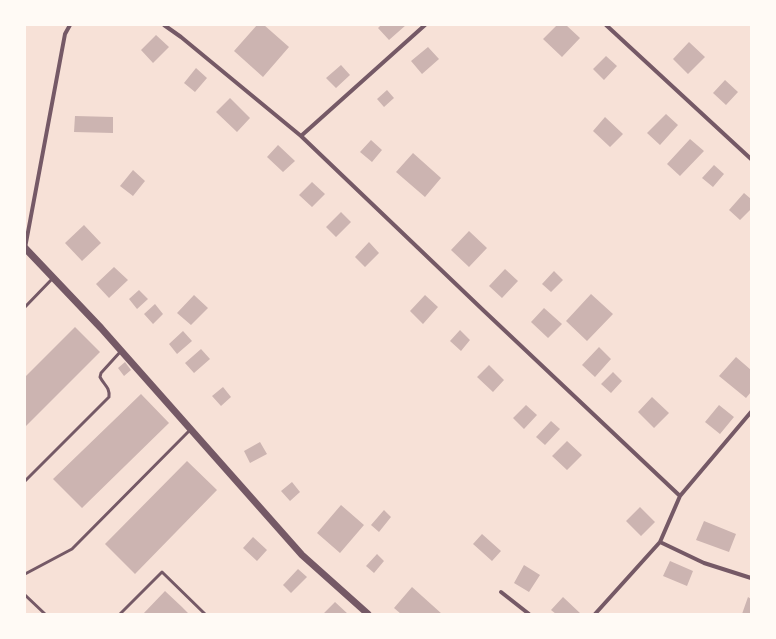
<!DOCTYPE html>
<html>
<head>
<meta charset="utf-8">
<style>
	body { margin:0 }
	#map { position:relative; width:776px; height:639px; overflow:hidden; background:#f7e1d7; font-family:Raleway,sans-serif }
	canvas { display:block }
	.frame { position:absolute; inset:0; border:26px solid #fffaf5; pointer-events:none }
</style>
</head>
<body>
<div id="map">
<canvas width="776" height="639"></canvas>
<div class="frame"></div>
</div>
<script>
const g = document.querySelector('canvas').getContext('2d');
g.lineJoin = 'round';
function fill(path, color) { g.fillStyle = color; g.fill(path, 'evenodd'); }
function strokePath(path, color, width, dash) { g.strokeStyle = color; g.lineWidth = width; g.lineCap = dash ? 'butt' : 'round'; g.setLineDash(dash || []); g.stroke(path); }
fill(new Path2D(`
	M257,25h7l25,22 -26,30 -29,-26z
	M381,25h25l-17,15 -11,-12z
	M557,25h9l14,13 -18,19 -19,-18z
	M156,35l13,12 -16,16 -12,-13z
	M689,42l16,15 -17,17 -15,-15z
	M428,47l11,12 -17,15 -11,-13z
	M606,56l11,10 -13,14 -11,-11z
	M341,65l9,10 -14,13 -10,-10z
	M196,68l11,10 -12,14 -11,-9z
	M725,80l13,12 -12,13 -13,-12z
	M387,90l7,8 -10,9 -7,-8z
	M230,98l20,20 -13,14 -21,-20z
	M666,114l12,11 -18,20 -13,-12z
	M75,116l38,1v16l-39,-1z
	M605,117l18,17 -13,13 -17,-16z
	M690,139l14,12 -24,25 -13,-12z
	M371,140l11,10 -10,12 -12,-10z
	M278,145l17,16 -12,11 -16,-15z
	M413,153l28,25 -16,19 -29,-25z
	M714,165l10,9 -11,13 -11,-9z
	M133,170l12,11 -12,15 -13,-10z
	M312,182l13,12 -13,13 -13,-12z
	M744,193l7,6v10l-11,11 -11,-10z
	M341,212l10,10 -15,15 -10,-10z
	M84,225l17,18 -19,18 -17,-18z
	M469,231l18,17 -18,19 -18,-17z
	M369,242l10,11 -14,14 -10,-10z
	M114,267l14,13 -19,18 -13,-14z
	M505,269l13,12 -16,17 -13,-12z
	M554,271l9,9 -12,12 -9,-8z
	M139,290l9,9 -11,10 -8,-10z
	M591,294l22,20 -26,27 -21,-20z
	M194,295l14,13 -17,17 -14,-12z
	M425,295l13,12 -15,17 -13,-13z
	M155,304l8,10 -10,10 -9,-10z
	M544,308l18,16 -14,14 -17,-16z
	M75,327l25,25 -75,75v-50z
	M460,330l10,10 -9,11 -11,-10z
	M183,331l9,10 -15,13 -8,-10z
	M599,347l12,12 -16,18 -13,-12z
	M201,349l9,10 -16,14 -9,-10z
	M736,357l15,13v22l-5,6 -27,-22z
	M125,362l6,8 -7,6 -6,-8z
	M489,365l15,15 -11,12 -16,-15z
	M613,372l9,9 -11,12 -10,-9z
	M223,387l8,10 -10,9 -9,-10z
	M141,394l28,29 -87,85 -29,-29z
	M652,397l17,16 -15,15 -16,-16z
	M526,405l11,10 -13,14 -11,-11z
	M719,405l15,12 -14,17 -15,-12z
	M551,421l9,8 -15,16 -9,-8z
	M567,441l15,14 -15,15 -15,-14z
	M260,442l7,12 -17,9 -6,-12z
	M187,461l30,29 -82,84 -30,-30z
	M292,482l8,10 -10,9 -9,-10z
	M341,505l23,20 -24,28 -23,-20z
	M640,507l15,15 -14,14 -15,-15z
	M384,510l7,7 -12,15 -8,-7z
	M704,521l32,13 -7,18 -33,-12z
	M482,534l19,17 -9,10 -19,-17z
	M253,537l14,13 -10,11 -14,-13z
	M377,554l7,7 -10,12 -8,-7z
	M670,561l23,10 -6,15 -24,-10z
	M524,565l16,10 -11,17 -15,-9z
	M298,569l9,8 -16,16 -8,-8z
	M412,587l30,27h-41l-7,-6z
	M165,591l17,16 7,7h-46z
	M563,597l18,17h-25l-5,-4z
	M748,597l3,2v15h-9z
	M335,602l13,12h-25z`), '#ccb4b1');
strokePath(new Path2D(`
	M25,307l28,-29
	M25,481l84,-84c1,-10 -5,-12 -9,-20l1,-4 20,-22
	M25,574l47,-25 119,-120
	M25,595l20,19
	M120,614l42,-42 43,42`), '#755966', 3);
strokePath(new Path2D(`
	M164,25l17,12 120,99 182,174 197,186
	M606,25l145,134
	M301,136l124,-111
	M25,248l40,-214 5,-9
	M660,542l44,21 47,15
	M501,592l28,22
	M595,614l65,-72 20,-46 71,-84`), '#755966', 4);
strokePath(new Path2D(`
	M25,248l76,80 201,227 66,59`), '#755966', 7);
</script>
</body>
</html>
